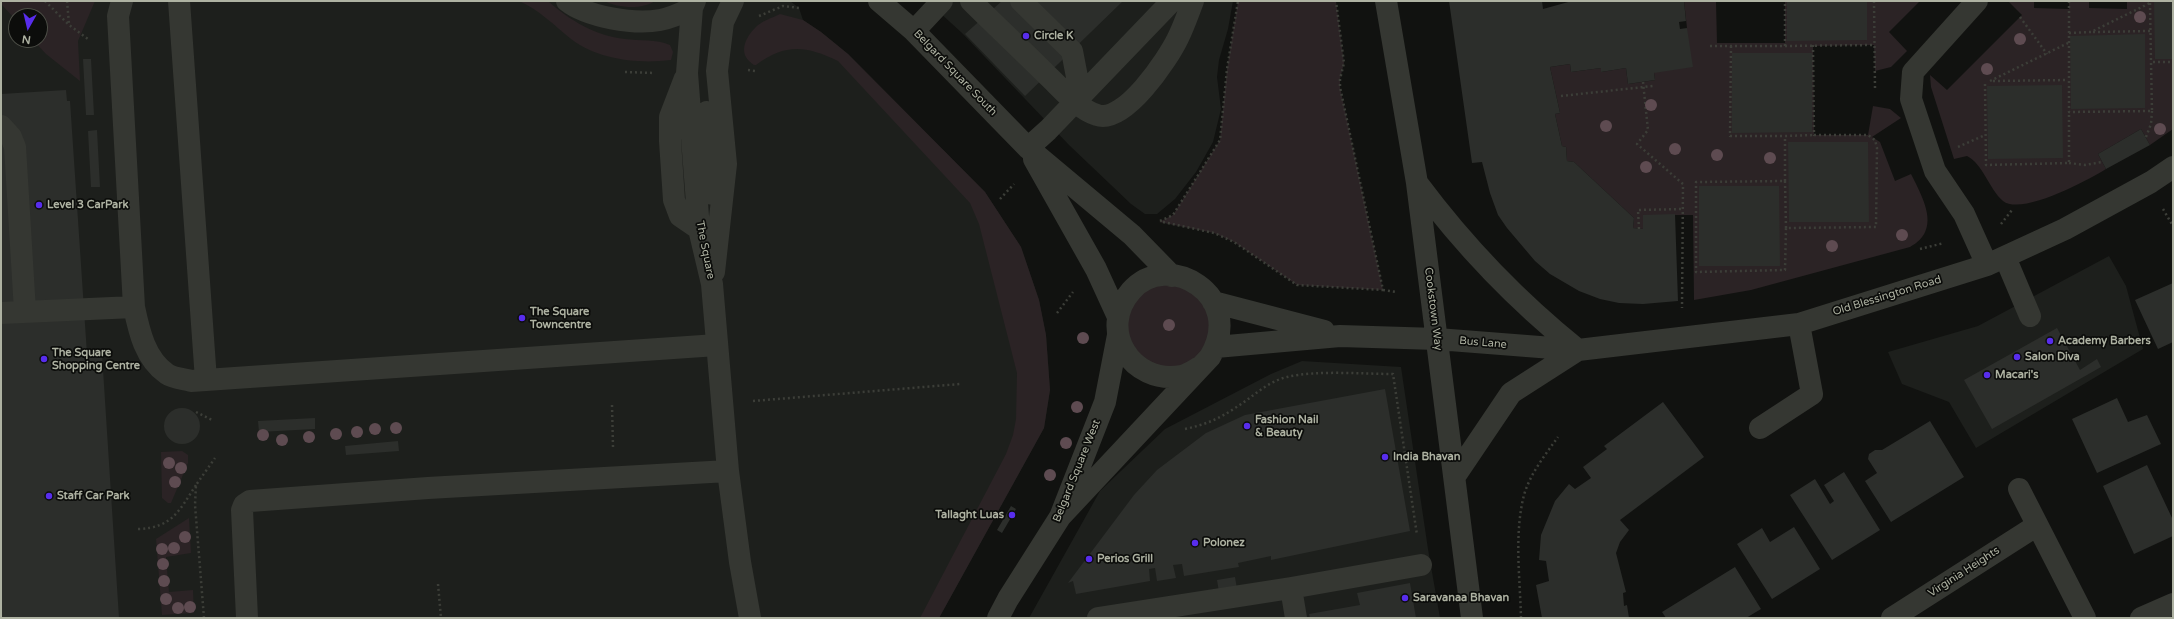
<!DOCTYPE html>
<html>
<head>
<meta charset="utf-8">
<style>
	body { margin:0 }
	#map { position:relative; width:2174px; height:619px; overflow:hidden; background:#111210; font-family:"Varela Round",sans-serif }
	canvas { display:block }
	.frame { position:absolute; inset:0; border:2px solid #aeb2a2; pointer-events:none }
	.north { position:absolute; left:8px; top:8px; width:40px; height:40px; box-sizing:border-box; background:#0c0d0b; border:1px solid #4d4f47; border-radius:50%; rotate:188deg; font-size:11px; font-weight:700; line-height:16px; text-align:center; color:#aeb2a2 }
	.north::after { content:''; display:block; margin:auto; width:14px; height:18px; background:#582ded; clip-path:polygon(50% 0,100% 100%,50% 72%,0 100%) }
</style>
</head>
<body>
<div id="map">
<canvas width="2174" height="619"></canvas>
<div class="frame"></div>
<div class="north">N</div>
</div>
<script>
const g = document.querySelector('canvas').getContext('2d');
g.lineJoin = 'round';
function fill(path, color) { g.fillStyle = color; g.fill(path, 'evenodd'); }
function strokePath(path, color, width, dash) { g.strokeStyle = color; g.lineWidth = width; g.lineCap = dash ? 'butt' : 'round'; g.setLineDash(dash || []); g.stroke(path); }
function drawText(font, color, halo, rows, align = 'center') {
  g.font = font + ' "Varela Round",sans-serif'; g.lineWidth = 3.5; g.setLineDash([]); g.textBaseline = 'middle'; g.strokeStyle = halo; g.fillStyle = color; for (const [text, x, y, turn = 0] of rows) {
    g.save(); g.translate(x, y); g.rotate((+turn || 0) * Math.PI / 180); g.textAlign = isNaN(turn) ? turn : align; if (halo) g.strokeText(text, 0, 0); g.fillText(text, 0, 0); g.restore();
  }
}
fill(new Path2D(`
	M1,1h789l9,7 4,12 18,12 27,22 137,138 36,55 18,53 7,35 4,55 -6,38 -105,190h-938zM16,16h24v24h-24z
	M927,1h306l-5,28 -9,31 -2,17 4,32 -8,33 -17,30 -21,27 -18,15h-12l-14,-10 -62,-59 -107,-112z
	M2109,256l17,30 17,63 -167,99 -27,-46 -47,-18 -14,-32 90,-26z
	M1302,361l99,6 27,182 12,69h-411l71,-127 65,-62 106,-55z`), '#1d1f1c');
fill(new Path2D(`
	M1,1h94l-17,40 2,40 -34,-27 -13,-14h7v-24h-24v4l-15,-16z
	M519,1h29c21,19 48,35 77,38 15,2 31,0 45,6l3,7 -2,8c-33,4 -72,0 -100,-21 -16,-13 -33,-30 -52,-38z
	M604,1h51c-13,9 -37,7 -51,0z
	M1238,1h98l8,62 -4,16v8l43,203 -86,-5 -63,-43 -20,-9 -55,-11 14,-7 47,-75 7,-71z
	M1684,1h32l1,42h68v-42h135l-31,31 18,19 -16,16 -16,4 -1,-26 -61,1 1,89h54l5,-29 17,3 11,9 -29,19 8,5 15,39 16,-7c12,24 31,56 -1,73l-159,43 -57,10 -1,-85h-50v14l-10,-1 1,-10 -60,-56 -7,-1 -1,-14 -4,-1 -7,-32 5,-1 -10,-46 20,-3 1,8 30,-4v4l25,-4 2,16 27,-4 -1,-7 33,-45z
	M2008,1h26v7l35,1v-8h20v7l38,1v-8h46v128l-23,16 -9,-16 -43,25 8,15c-18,11 -84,47 -103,32 -14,-12 -20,-37 -36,-45l-13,3 -23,-72 -1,-12 17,15 75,-75z
	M780,14l23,6 18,12 27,22 137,138 36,55 18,53 7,35 4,55 -6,38 -105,190h-19l86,-164 7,-19 3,-16 1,-46 -38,-149 -9,-21 -132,-142c-32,-15 -52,-18 -82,4 -4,0 -4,-2 -7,-4 -10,-10 -3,-24 6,-33 6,-7 17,-10 25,-14z
	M1168,277l40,20 7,45 -33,31 -45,-10 -16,-45 5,-16z
	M182,451l6,4v8l-17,40h-3l-6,-5 -1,-46z
	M189,518l2,35 -25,4 3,35 24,-2 1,23 -32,2 -6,-76z`), '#2b2325');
fill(new Path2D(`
	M1002,1h121l-98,95 -60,-62z
	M1449,1h93l1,8 29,-8h112l2,20 -7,1 1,7 7,-1 6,39 -39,6 1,7 -27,4 -2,-16 -25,4v-4l-30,4 -1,-8 -20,3 10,46 -5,1 7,32 4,1 1,14 7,1 60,56 -1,10 10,1v-14l32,-1 3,87 -35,3 -24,-1 -19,-4 -21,-8 -29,-17 -15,-13 -28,-33 -9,-13 -8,-22 -8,-31 -10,1z
	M1787,1h80v39l-80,1z
	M2154,1h19v58h-18z
	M2145,34v74l-74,1 -1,-73z
	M1732,53h80v79l-80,1z
	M83,59h8l3,56h-8z
	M2062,85l1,73 -75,1 -1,-73z
	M66,90l1,11h3l17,253h15l17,264h-118v-524z
	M2141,129l9,16 -44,24 -8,-15z
	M97,130l3,57h-9l-3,-56z
	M1788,142h80l1,80h-80z
	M1699,186h80l1,80h-81z
	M2173,283v59l-15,7 -23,-49z
	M2057,328l23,42 17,-11 4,8 -109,62 -28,-49z
	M1385,389l25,142 -139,29v-4l-33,7 1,4 -55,9 -2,-12 -9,1 3,13 -19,3 -2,-13 -6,1 1,12 -74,13 -3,-13 -5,2 66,-88 23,-25 49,-37 39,-18z
	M2117,398l11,24 19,-7 14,29 -64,29 -25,-54z
	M1663,402l41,55 -84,63 9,10 -9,12 -4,11 10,39 -3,1 1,13 3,-1 2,13h-87l-6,-33 13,-4 -3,-20 -7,-1 2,-25 14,-34 14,-17 6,5 16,-11 -8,-11 24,-18 -3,-3z
	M164 426a18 18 0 1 1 36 0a18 18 0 1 1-36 0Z
	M315,418v11l-56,3 -1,-11z
	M1930,421l34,56 -73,45 -26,-41 12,-8 -9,-14 1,-5 6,-4h7z
	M398,441l1,10 -53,4 -1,-9z
	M2147,465l26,55v16l-39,18 -31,-68z
	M1844,472l36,58 -48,30 -42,-65 25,-16 15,25 4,-3 -10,-16z
	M1011,506l5,3 -14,24 -5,-3z
	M1794,527l26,42 -48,30 -35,-55 25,-16 8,14z
	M1735,567l26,42 -15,9h-80l-4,-6z
	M1235,577l3,18 -18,3 -3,-18z
	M1410,583l6,35h-106l-1,-4 51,-9 -3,-12z`), '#2c2e2b');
strokePath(new Path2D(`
	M45,1l24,24 19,14
	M67,1l2,23
	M1874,1l1,87
	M2069,1v111l83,-1 -1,-49h22
	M2150,3l1,59
	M759,16l24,-10 16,2
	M2020,17l27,37
	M2093,32l57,-1
	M2069,33l22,-1 59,-29v-2
	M1813,45l1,90h54l7,5 2,8 -1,79 -90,1 -1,42 -89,2v-90l89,-1v-45l29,-1
	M1710,46h75v-45
	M1731,46l-1,90h55
	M1785,46l90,-1
	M748,70l7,1
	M625,72l30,1
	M1990,81l78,-38
	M1993,81l75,-1
	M1643,82l5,48 -11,14 46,40 -1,124
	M1985,84l1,81 83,-2v-51
	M1561,96l92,-10
	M2146,137l5,-13 1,-13
	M1958,147l27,-12
	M2069,163l16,2 17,-3
	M1785,181l1,47
	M1000,199l14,-15
	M2163,209l10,17
	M1160,221l13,-6 47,-75 7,-71 11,-68
	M1163,222l51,11 20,9 63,43 86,5 -43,-203v-8l4,-16 -8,-62
	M2001,224l11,-14
	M1639,229l-1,-19 45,-1
	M1920,249l24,-6
	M1383,290l13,2
	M1057,313l16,-21
	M753,401l207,-17
	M612,405l1,42
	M196,412l16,8
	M1185,429c19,-4 34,-10 50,-21 17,-10 31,-26 52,-31 30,-7 75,-3 106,-3l24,161
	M138,529c34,-1 41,-18 58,-44
	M438,584l3,34
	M204,618l-9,-113 1,-20 19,-27
	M1521,618c-1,-40 -7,-84 3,-123 6,-21 21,-40 34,-58`), '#3c3e38', 2.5, [2, 3]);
strokePath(new Path2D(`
	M122,1l-4,15 16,291c5,24 11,52 33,67 6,4 17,5 24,7l526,-36
	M179,1l27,379
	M567,1c20,16 68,24 93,19 12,-2 22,-7 32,-12
	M695,1l-3,7 -5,65 12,156 13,55 16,187 12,91 10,56
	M879,1l35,30 114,117 104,87 40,41
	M971,1c25,25 51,49 76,74 15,14 31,34 50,40 27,10 71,-56 81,-77 6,-12 10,-24 15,-37
	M1021,1l51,50 5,26 -3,24
	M1386,1l31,182 55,435
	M1977,1l-64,71 -2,27 24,72 29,43 23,51
	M914,31l28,-30
	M685,78l-15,39v24l4,59 6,16 19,13
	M707,112l5,82
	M1,126l10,11 4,10 10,164
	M1028,148l20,-18 124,-129
	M1034,159l62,110 22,48
	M1418,184c47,63 99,117 160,166
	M2005,257l25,59
	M714,272l12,-108 -9,-93 6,-49 10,-21
	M1213,302l111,29
	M1,313l133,-6
	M1216,347l124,-11 97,3 141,11 221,-26 188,-59 78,-36 86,-47 22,-15
	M1760,428l52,-34 -13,-70
	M1455,476l56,-83 67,-43
	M2019,489l66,129
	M1060,517l150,-160c37,-62 -43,-108 -79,-66 -34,39 1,94 50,85 6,-1 12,-5 17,-8
	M1291,588l5,30
	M247,618l-5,-108 2,-5 6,-4 178,-13 300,-17
	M998,618l10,-19 52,-82 45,-115 13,-67
	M1098,618l193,-30 130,-23
	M1892,618l144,-92
	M2141,618l32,-14`), '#353732', 22);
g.fillStyle = '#5e4b51';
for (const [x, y] of [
	[2140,17],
	[2020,39],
	[1987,69],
	[1651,105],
	[1606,126],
	[2160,129],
	[1675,149],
	[1717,155],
	[1770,158],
	[1646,167],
	[1902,235],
	[1832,246],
	[1169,325],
	[1083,338],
	[1077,407],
	[396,428],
	[375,429],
	[357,432],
	[336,434],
	[263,435],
	[309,437],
	[282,440],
	[1066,443],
	[169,463],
	[181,468],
	[1050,475],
	[175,482],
	[185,537],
	[174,548],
	[162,549],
	[163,564],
	[164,581],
	[166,599],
	[190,607],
	[178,608]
]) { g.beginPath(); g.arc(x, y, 6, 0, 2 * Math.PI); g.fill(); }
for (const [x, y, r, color] of [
	[1026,36,4,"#582ded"],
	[39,205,4,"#582ded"],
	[522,318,4,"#582ded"],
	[2050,341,4,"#582ded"],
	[2017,357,4,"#582ded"],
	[44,359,4,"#582ded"],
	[1987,375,4,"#582ded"],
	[1247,426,4,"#582ded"],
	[1385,457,4,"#582ded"],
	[49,496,4,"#582ded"],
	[1012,515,4,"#582ded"],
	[1195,543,4,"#582ded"],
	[1089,559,4,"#582ded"],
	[1405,598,4,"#582ded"]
]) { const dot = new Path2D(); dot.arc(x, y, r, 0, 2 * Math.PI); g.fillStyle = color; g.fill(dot); strokePath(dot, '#0c0d0b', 1.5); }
drawText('bold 11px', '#aeb2a2', '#0c0d0b', [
	["Circle K",1034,36],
	["Level 3 CarPark",47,205],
	["The Square",530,312],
	["Towncentre",530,325],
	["Academy Barbers",2058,341],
	["The Square",52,353],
	["Shopping Centre",52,366],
	["Salon Diva",2025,357],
	["Macari's",1995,375],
	["Fashion Nail",1255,420],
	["& Beauty",1255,433],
	["India Bhavan",1393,457],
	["Staff Car Park",57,496],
	["Tallaght Luas",1004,515,"right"],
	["Polonez",1203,543],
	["Perios Grill",1097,559],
	["Saravanaa Bhavan",1413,598]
], 'left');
drawText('11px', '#aeb2a2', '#0c0d0b', [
	["Belgard Square South",955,73,46],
	["The Square",705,250,79],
	["Old Blessington Road",1887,296,-17],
	["Cookstown Way",1433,309,83],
	["Bus Lane",1483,343,5],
	["Belgard Square West",1077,471,-68],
	["Virginia Heights",1964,572,-33]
]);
</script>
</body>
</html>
